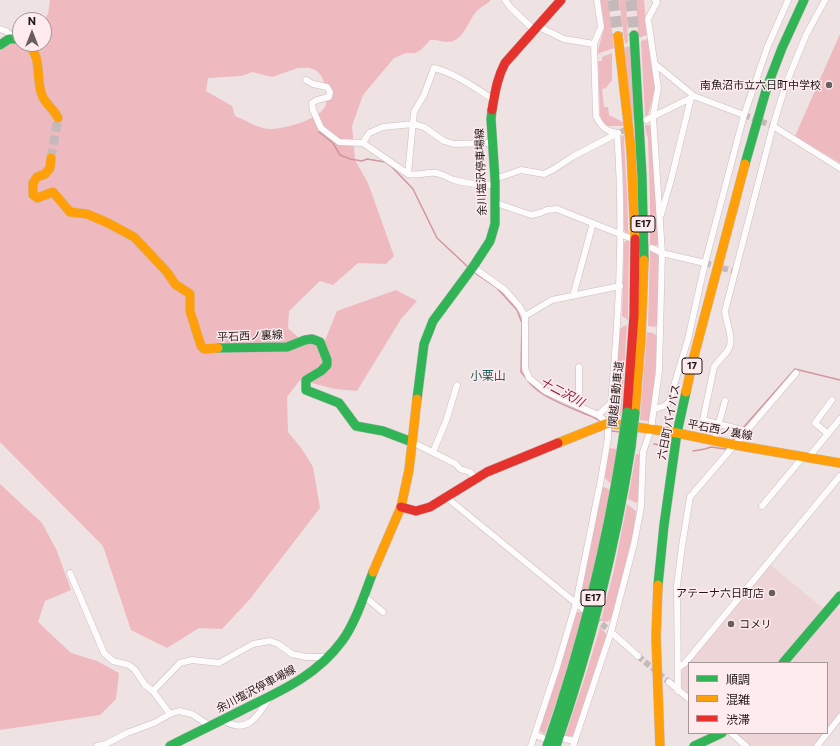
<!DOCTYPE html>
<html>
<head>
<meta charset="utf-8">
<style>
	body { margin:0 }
	#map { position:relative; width:840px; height:746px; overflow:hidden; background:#efe2e3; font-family:Commissioner,"Noto Sans JP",sans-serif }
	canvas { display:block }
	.legend { position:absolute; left:688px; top:662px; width:140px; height:72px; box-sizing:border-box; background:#feebed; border:1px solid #a59698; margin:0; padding:5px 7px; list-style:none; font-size:12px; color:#1f1718 }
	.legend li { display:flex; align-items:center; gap:8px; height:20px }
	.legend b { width:20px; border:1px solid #a59698 }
	.north { position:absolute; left:12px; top:12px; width:40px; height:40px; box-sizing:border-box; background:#feebed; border:1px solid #a59698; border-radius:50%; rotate:0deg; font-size:11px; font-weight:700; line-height:16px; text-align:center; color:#1f1718 }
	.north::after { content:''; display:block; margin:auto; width:14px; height:18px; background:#685e5f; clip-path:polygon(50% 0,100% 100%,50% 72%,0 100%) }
</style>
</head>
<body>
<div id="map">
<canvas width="840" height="746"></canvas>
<ul class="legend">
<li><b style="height:5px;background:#30b455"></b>順調</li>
<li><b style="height:5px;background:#ff9f0a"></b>混雑</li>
<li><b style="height:5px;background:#e5322d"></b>渋滞</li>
</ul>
<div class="north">N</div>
</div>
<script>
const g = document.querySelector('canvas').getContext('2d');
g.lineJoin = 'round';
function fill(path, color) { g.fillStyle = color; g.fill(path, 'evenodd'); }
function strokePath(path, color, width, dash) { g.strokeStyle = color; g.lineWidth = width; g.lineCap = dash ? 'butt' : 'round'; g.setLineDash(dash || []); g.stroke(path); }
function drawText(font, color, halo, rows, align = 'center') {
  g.font = font + ' Commissioner,"Noto Sans JP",sans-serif'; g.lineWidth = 3; g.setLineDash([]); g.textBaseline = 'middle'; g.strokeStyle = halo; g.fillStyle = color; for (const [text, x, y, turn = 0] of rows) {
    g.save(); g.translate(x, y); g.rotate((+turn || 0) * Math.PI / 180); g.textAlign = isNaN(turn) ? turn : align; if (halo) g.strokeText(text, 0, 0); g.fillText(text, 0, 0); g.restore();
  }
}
fill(new Path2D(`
	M768,563l59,48 7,-7 6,5v108l-23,29h-71l-15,-13h96v-70h-138v36l-11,-8v-23z`), '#edd5d7');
fill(new Path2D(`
	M50,0h441c-5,5 -11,7 -15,12 -9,11 -13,31 -30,30 -6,0 -10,-3 -16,-2l-9,10 -6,3h-9l-12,5 -31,37 -11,31 3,34 13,23 26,73 -8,8 -28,-1 -25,22 -13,-4 -31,30 -1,17 11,10 25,5 13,-32 59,-21 21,11 -16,18 -44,72 -22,-2 -35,-9 -13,17 1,35 14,17 11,18 7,41 -70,91 -28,30 -23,-1 -32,20 -36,-18 -28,-84 -103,-104v-391c9,-9 12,-8 24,-5l3,-2h17v-24l4,-6zM298,68c5,0 11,-1 15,1 12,4 17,28 12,38 -9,14 -41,22 -56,22 -13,-1 -23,-9 -34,-13l-3,-10 -26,-15 2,-13 34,-2 10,-4 20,5z
	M599,0h9l6,48 -17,6 7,-26z
	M619,0h7l2,42 -3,2z
	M636,0h8l3,35 -9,3z
	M840,34v129l-45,-27z
	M648,39l8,48 -8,28 -3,1 -4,-75z
	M630,46l5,74 -3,1 -9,-73z
	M612,53v27l-6,8 -4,1 2,18h4l1,8 14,7v4h-16l-4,-4 -3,-7 -2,-54h4v-4z
	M645,125h4l3,3 7,115 -3,3 -6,-2v-43l-2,-63 -2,-5z
	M624,135c1,31 4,63 4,94l1,5 -4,-2 -1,-3 -1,-55 -4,-33 2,-4z
	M626,241h3l-1,79 -6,-4 2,-73z
	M650,251l7,3 3,4 -2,66 -3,3 -7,-1z
	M627,325l-5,79 -1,12 -6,-1 -2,-3v-4l7,-79 4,-3z
	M647,332l6,1 5,4 -5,62 -3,21 -2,1 -8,-1z
	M608,448l9,1 -6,35 -7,-7z
	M636,454l6,1 -3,44 -3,4 -8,-4z
	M0,484l42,39 15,28 14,39 -26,11 -7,21 33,31 26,8 22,12 -3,26 -16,16 -100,15z
	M604,487l6,3 -9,47 -16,70 -6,-7 12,-56 11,-55z
	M627,504l9,7 -3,22 -21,84 -3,4 -5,1 -3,-2 13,-50z
	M578,612h3l2,2 -24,80 -14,40 -3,-1 -3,-4 36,-114z
	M600,627l7,8 -33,101h-9l21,-62z`), '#eeb9bf');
strokePath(new Path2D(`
	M319,132l14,11 7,12 10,4 12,2 5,-2 18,3 7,5 21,22 24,49 31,29
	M475,273l22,15 20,22 5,13 -1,49 5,6
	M528,381c14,18 47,28 67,37l5,3
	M742,429l53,-60 45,11
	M612,431l8,1
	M732,441l8,-9
	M654,444l6,1
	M693,451l12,-2 6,-2 14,2 2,-2`), '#d3959d', 1.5);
strokePath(new Path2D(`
	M744,115l29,11
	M621,132l9,-5
	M705,263l31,9
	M595,618l16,14
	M638,656l31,26`), '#c5b9ba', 6, [6, 3]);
strokePath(new Path2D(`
	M51,158l7,-40`), '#c5b9ba', 9, [9, 4.5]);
strokePath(new Path2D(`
	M613,0l5,36
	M631,0l3,35`), '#c5b9ba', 11, [11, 5.5]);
const street = new Path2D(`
	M505,0l5,7 24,23
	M597,0l4,27 -7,17 2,72c5,10 9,15 21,17
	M537,26l27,13 30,5
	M0,29l6,2 7,6
	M655,64l39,32 50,19
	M306,80l7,4 14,3 3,5 -1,5 -12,3 -5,3 1,7 8,18 18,14 24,1 45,31c10,2 18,-2 28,-1 7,1 12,5 18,7 14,4 27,5 41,5
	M646,120l47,-23
	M773,126l67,42
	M363,143l6,-10 14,-6 30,-3 11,3 20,14 10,3 38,-1
	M408,174l6,-62 10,-17 10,-27c21,5 41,20 59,31
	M495,179l26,-9 23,4 10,-5 18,-12 46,-24
	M496,203l35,12 9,-2 7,-3 10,-1 73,29
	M661,215l10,-35 20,-82
	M652,248l10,5 43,10
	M473,267l32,23 14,16 6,10v52l4,10 16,13 53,24 10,8v15l-7,41 -25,124 -19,64 -26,79
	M573,296l20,-73
	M525,316l27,-16 68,-14
	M579,367v39
	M655,409l9,-3 5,-4 19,-63 17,-76 39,-148 23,-67 21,-48
	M598,415l13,-12c8,-90 13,-179 6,-270
	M746,431l-43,-11 11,-53c4,-6 10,-11 14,-17 7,-11 -2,-26 -3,-39l48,-185 13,-42 20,-49 19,-35
	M828,434l-13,-11 17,-23
	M714,441l11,-40
	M412,442l44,22 4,5 10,3 5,6
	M433,452l13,-31 11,-36
	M808,458l32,-39
	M446,497l137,112
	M762,506l41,-49
	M70,573l34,80 9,8 16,4 6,5 10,15 8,6 17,23
	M364,596l19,16
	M611,632l27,24
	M678,668l7,-5 155,-187
	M669,682l20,17
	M153,691l27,-28 12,-3 27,3 34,-19 17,-3 8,3 14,10 14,3h23
	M678,691l-1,-106 5,-39 8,-49 106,-124
	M223,720c25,16 35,-5 47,-23
	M731,733l15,13
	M535,735l8,3
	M565,739l10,2
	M97,746l9,-2 21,-11 27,-10 16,-9 9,-3 13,3 18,12
	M573,746l38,-114 23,-88 7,-37 2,-55 8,-23 8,-58 3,-118 -9,-136 5,-29 -10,-69 9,-17 -2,-2
	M817,746l23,-29`);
const fast = new Path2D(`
	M634,35l8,142 2,83
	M0,45l9,-6h11
	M745,164l22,-77 15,-39 22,-48
	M218,348l69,-1 18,-7 7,-1 8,3 7,18v5l-6,6 -15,9v10l33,13 17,23 27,5 29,11
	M417,399l7,-55 9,-23 40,-54 17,-26 5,-17v-45l-4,-60 1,-9
	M658,585l6,-60 13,-92 9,-41
	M783,663l57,-67
	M170,746c25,-13 51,-25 76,-38 37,-18 71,-33 96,-67 13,-17 23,-48 31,-69
	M547,746c34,-98 59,-197 75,-300
	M556,746c34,-98 59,-197 75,-299
	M694,746l28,-13`);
const slow = new Path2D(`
	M618,36l13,113 4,90
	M28,44c15,16 7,32 14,51 3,9 12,14 16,23
	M51,158l-1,10 -5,6 -8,3 -4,6v12l4,3 16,-6 17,20 17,2 21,9 26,14 33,35 8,12 15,10v17l11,35 3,3 14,-1
	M686,392l8,-36 51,-192
	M635,413l6,-75 3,-78
	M558,443l50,-20 69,10 58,12 105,18
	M373,572l28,-65 8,-37 8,-71
	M658,585l-2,52 4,109`);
const jam = new Path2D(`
	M492,110c3,-17 5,-32 13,-47l56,-63
	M627,412l7,-97 1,-76
	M401,507l15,4 14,-4 57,-35 71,-29`);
strokePath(street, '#c8bebf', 7);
strokePath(fast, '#c8bebf', 10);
strokePath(slow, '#c8bebf', 10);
strokePath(jam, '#c8bebf', 10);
strokePath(street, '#fdfbfb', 6);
strokePath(fast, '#30b455', 9);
strokePath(slow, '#ff9f0a', 9);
strokePath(jam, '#e5322d', 9);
const fastBridge = new Path2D(`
	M622,446l5,-34
	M631,447l4,-34`);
strokePath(fastBridge, '#c8bebf', 10, []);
strokePath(fastBridge, '#30b455', 9);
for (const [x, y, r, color] of [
	[829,85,4,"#685e5f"],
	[772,593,4,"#685e5f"],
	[731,624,4,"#685e5f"]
]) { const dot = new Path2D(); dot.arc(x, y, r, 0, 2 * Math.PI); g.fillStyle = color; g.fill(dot); strokePath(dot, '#feebed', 1.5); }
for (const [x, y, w] of [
	[643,224,24],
	[692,366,20],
	[593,598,24]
]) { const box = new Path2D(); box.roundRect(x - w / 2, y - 8, w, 16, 3); g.fillStyle = '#feebed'; g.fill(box); strokePath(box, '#1f1718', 1); }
drawText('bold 10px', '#1f1718', null, [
	["E17",643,224],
	["17",692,366],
	["E17",593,598]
]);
drawText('11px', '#1f1718', '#feebed', [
	["南魚沼市立六日町中学校",821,85],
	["アテーナ六日町店",764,593],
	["コメリ",739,624,"left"]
], 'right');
drawText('11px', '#1f1718', '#feebed', [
	["余川塩沢停車場線",481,172,-92],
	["平石西ノ裏線",250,336,-2],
	["関越自動車道",616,394,-84],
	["六日町バイパス",669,422,-79],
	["平石西ノ裏線",720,430,11],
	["余川塩沢停車場線",256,689,-28]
]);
drawText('12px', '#27615f', '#feebed', [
	["小栗山",488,376]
]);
drawText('italic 12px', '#7f1a33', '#feebed', [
	["十二沢川",562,392,28]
]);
</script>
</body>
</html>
